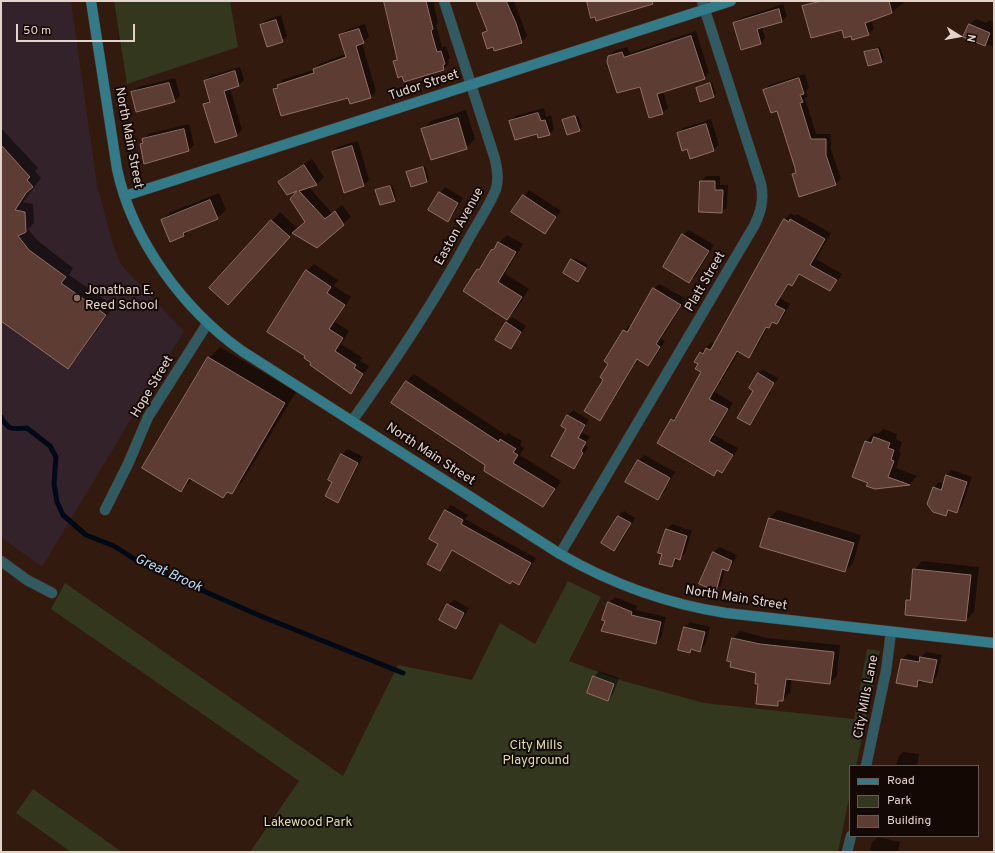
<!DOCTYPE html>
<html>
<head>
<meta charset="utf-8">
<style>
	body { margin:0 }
	#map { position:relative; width:995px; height:853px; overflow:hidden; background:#331a0f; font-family:Overpass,sans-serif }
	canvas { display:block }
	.frame { position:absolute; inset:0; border:2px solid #e4d3cb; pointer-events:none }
	.legend { position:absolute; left:849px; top:765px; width:130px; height:72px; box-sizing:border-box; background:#130804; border:1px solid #675954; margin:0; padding:5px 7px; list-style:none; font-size:12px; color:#e4d3cb }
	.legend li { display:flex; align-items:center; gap:8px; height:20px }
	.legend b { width:20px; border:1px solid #675954 }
	.north { position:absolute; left:939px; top:16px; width:40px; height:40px; -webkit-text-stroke:3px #130804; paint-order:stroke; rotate:101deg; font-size:11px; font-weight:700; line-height:16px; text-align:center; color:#e4d3cb }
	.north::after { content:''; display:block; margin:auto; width:14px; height:18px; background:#e4d3cb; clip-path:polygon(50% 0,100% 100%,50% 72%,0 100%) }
	.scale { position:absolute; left:16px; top:24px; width:119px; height:18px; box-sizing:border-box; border:2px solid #e4d3cb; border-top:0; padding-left:5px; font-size:12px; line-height:14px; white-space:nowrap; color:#e4d3cb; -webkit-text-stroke:3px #130804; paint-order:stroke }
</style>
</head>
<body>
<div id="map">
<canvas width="995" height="853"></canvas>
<div class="frame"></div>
<ul class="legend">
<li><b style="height:5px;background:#347b89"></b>Road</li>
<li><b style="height:11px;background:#33371e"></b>Park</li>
<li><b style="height:11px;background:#5c3c33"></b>Building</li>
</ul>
<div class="north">N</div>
<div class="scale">50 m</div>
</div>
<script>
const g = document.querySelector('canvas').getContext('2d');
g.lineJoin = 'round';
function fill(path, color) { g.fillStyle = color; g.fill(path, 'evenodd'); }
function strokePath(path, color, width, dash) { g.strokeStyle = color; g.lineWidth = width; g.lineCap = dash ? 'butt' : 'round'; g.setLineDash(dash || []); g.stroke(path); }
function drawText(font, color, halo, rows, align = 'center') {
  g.font = font + ' Overpass,sans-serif'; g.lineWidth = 4; g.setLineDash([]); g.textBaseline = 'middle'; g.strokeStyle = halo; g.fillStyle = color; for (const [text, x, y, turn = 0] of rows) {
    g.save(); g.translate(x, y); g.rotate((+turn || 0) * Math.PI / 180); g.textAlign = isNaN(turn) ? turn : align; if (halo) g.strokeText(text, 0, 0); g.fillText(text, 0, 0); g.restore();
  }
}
fill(new Path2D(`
	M1,1h70l26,184 16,60 8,20 63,66 -142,236 -41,-30z`), '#34222a');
fill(new Path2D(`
	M114,1h116l8,46 -111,37z
	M568,581l33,16 -32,64 51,19 84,23 150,16 13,-70 13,2 -24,115h-6v28l-12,58h-588l49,-71 -248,-172 14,-26 278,193 55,-111 74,15 28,-57 35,21z
	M33,789l89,63h-51l-55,-39z`), '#33371e');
fill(new Path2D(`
	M385,1h48l5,22 -2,2 6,22 4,-1 4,12 -2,2 1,3 -5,6 -50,-7 4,-4z
	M477,1h37l13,35 -6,6 -28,4 -10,-13 4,-4z
	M820,1h86l-14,11 -21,8 3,9 -6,5 -16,1 -42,-31z
	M783,4l4,12 -5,5 -20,6 3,11 -4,5 -27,-19 5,-5z
	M281,15l6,21 -5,5 -21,-16 6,-5z
	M976,19l10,4 3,-3 5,2v25l-29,-10 5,-13z
	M365,24l4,13 -7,6 14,48 -5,6 -20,6 -2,-7 -75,-6 10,-11 30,-9 5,-6 27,-10 -6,-18 6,-6z
	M696,31l13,42 -5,5 -41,13 5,17 -6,5 -21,-27 -32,-30 5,-5 13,-4 3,6z
	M880,47l4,12 -3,3 -16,-9 3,-3z
	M240,67l4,13 -6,6 -8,2 12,42 -5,5 -33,-31 6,-5 -5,-18 5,-5z
	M805,74l4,14 -3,3 2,5 -3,2 11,36h15v15l10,30 -6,5 -42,-9 3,-4 -18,-61 -14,-19 5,-6z
	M175,78l5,18 -6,5 -42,-8 6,-6z
	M712,82l4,12 -15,7 -4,-13z
	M544,108l2,9 5,-2 3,14 -5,5 -11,-1 -28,-12 6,-5z
	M466,110l9,29 -9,9 -43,-19 8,-8z
	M578,116l4,11 -3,3 -16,-10z
	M711,119l8,26 -6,5 -35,-17 5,-5z
	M189,124l5,21 -6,5 -47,-6 7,-10z
	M1,128l37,40 -3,3 6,7 -18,24 10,2 1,19 -6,6 10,12 35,27 -4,7 45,31 -38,53 -8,8 -67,-47z
	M358,141l11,39 -5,5 -31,-32 5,-6z
	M312,159l12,18 -7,7 -8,3 23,26 10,-8 9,12 -34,30 -24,-15 -57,64 -25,-8 69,-76 18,17 8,-7 -15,-23 9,-10 -21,-7 7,-7z
	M425,166l4,13 -17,7 -4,-13z
	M706,176h14v9h8l-1,22 -5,5 -21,-31z
	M392,184l4,13 -2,3 -18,-9z
	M445,187l18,11 -10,17 -5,6 -8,-28z
	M529,190l32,21 -16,22 -21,-37z
	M219,193l7,17 -9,8 -28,12 -6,6 -21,-16 9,-8z
	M791,213l4,3 2,-2 34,19 -15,26 26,15 -12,16 -29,-17 -9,12 -2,-2 -10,15 10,6 -7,13 -7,6 -2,-1 -6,5 -13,23 -6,7 -10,-6 -24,41 18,11 -19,32 24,13 -10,17 -6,7 -4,-2 -4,4 -42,-54 7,-6 24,-42 -4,-8 -3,-2 5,-10 6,-6 6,-4 2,2 70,-125z
	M689,230l25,15 -19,32 -6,5 -6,-47z
	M507,235l16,9 -18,30 24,15 -14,22 -8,8 -43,-28 27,-40z
	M574,258l14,7 -10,15 -6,-20z
	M314,264l24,16 -4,6 17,11 -16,25 14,9 -8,13 22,14 -3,3 9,5 -11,19 -7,7 -40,-27 -4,-94z
	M659,284l27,15 -25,40 4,2 -11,18 -6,5 -9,-6 -34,56 -5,6 4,-41 5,-16 15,-32 5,-6 2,2 23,-38z
	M512,317l14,9 -15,22 -5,-25z
	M220,347l76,45 -54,90 -11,11 -2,-2 -6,6 -30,-18 -12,11 28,-132z
	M763,370l15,8 -24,42 -4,4 8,-50z
	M414,374l92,61 2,-2 14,8 -2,4 4,3 -4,7 41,26 -11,18 -7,7 -57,-42 -93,-61 14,-22z
	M573,410l16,10 -7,12 8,5 -5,8 3,2 -9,15 -5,6 -7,-39 1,-13z
	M883,429l14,5 -1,5 6,3 -3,10 2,1 -5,15 21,8 -7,8 -35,4 -6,-6 -16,-6 13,-35 8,-8 4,1z
	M348,449l15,8 -20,39 -5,6 -4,-20 -5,-2 13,-26z
	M644,455l31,17 -12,21 -6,6 -30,-17 12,-22z
	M952,470l20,7 -10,29 -6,6 -5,-2 -6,5 -11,-28 5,-5 5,2 2,-9z
	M451,505l17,10 -3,4 71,39 -12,21 -5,5 -6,-4 -3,3 -57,-33 -13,20 -1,-26 7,-34z
	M778,510l83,25 -8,28 -8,8 -76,-53z
	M624,511l11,7 -15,26 -6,6 -11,-7 15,-27z
	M672,524l20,7 -7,22 -13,13 -9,-13 3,-23z
	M719,547l18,8 -4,9 -6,6 -2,-1 -4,16 -5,5 -3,-37z
	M922,561l57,6 -5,45 -8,8 -59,-20 4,-4 3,-26z
	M615,597l22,9 -1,4 30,7 -5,21 -5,5 -50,-22 3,-18z
	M454,600l15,8 -8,14 -5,6 -8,-23z
	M690,622l20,5 -5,18 -5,6 -7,-2 -3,3 -11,-3 6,-22z
	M740,631l27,7 73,7 -3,31 -7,7 -38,-5 -2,15 -13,12 -18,-22 -2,-11 -24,-34z
	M926,652l16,3 -5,21 -5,6 -10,-1 -5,5 -20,-3 5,-24 5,-5 14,3z
	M599,671l20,7 -6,16 -5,5 -14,-22z
	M903,752l16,2 -2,12h-21l3,-10z
	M878,837l22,5 -2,10h-28l2,-10z`), '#0007');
strokePath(new Path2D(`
	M1,417c8,14 11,12 26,11l23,18 6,11 -2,27 3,18 6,13 23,20 28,11 30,19 119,52 140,56`), '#000a16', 5);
const building = new Path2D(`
	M384,1h42l7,28 -2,2 6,21 4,-1 4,13 -2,1 1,5 -40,12 -2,-6 -4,2 -5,-17 4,-1z
	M476,1h30l10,22 6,20 -28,8 -1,-4 -6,2 -5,-16 5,-2z
	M587,1h65l1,3 -57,17 -1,-4 -4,1z
	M822,1h67l3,12 -27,10 4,12 -17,5 -1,-4 -7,2 -2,-8 -31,8 -9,-32z
	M779,9l3,13 -25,7 4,15 -20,6 -8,-27z
	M276,20l7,22 -16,5 -7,-22z
	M969,24l21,9 -5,13 -22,-9z
	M359,29l5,14 -8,3 15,52 -21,6 -2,-6 -67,18 -8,-27 5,-1 -1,-3 37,-12 -1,-4 33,-12 -7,-22z
	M691,36l14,43 -48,15 6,20 -14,4 -9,-31 -23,6 -10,-31 1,-6 14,-4 2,5z
	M878,49l4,13 -14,4 -4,-14z
	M235,71l4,15 -15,5 13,45 -22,7 -12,-39 7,-2 -6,-21z
	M799,78l5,16 -4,1 3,7 -3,1 11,36h15v16l10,30 -37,12 -7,-23 4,-1 -1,-5 -18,-57 -6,2 -8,-23z
	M169,83l6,19 -39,10 -5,-20z
	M710,83l4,14 -14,5 -4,-14z
	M538,113l3,8 4,-1 5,15 -12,3 -1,-4 -22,6 -6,-19z
	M575,116l5,15 -13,4 -5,-15z
	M458,118l9,31 -36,11 -10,-31z
	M706,124l8,27 -24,8 -3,-10 -5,2 -5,-18z
	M184,129l5,22 -45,13 -4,-20 3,-1 -1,-4z
	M1,145l29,32 -3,3 6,7 -7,6 -11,17 10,2 1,20 -8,4 11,14 37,27 -5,6 45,32 -38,54 -67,-48z
	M352,146l12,40 -20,7 -12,-41z
	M304,165l13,20 -18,6 26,28 10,-8 9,14 -27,23 -25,-15 13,-11 -15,-23 7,-8 -10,4 -9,-13z
	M423,167l4,15 -16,5 -5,-15z
	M700,181h15v9h8l-1,23 -23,-1z
	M390,186l5,15 -15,4 -5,-15z
	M439,192l19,11 -10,19 -20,-12z
	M523,195l33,22 -11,17 -34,-22z
	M210,200l8,19 -35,14 1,3 -14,6 -9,-22z
	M784,219l5,3 1,-3 35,20 -15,26 27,15 -7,11 -31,-17 -7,12 -4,-2 -13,21 10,5 -8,14 -5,-2 -3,6 -3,-1 -17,31 -12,-7 -28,48 19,10 -19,32 24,14 -11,18 -5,-3 -3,6 -57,-33 14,-24 3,2 27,-49 -6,-3 3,-5 -4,-2 6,-10 3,2 3,-6 4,2z
	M271,220l19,17 -62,68 -19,-17z
	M682,234l27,17 -20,32 -26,-16z
	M498,242l18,10 -18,30 24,15 -15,23 -44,-29 14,-22 2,1 12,-20 3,-1z
	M571,259l15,9 -8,14 -15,-9z
	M306,270l25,17 -4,6 18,12 -16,24 14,9 -8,13 21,14 -2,3 9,6 -12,20 -41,-29 1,-2 -7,-5 1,-2 -38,-24z
	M653,288l28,17 -25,39 4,3 -12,19 -11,-7 -37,62 -16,-10 19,-31 -3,-3 8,-13 -4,-3 19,-31 4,2z
	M506,322l15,10 -10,17 -16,-9z
	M208,357l77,46 -53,91 -5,-2 -4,6 -34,-20 -8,14 -39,-24z
	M758,373l16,10 -24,42 -13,-7 16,-27 -4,-3z
	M406,381l93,61 1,-3 16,10 -3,3 5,3 -5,8 42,26 -12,18 -59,-36 1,-6 -94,-62z
	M567,415l18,10 -7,13 8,4 -5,9 2,2 -9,16 -23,-13 15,-27 -5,-3z
	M874,437l16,6 -2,5 6,2 -3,10 3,1 -6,16 22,8 -35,4 -9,-3 2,-3 -16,-6 13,-36 6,2z
	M341,454l17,9 -20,40 -13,-7 7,-14 -4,-2z
	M638,460l32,18 -12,22 -33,-18z
	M946,475l21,7 -10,31 -9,-3 -2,6 -13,-4 -6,-8 6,-17 8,3z
	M445,510l18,10 -2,4 70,39 -12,22 -7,-4 -2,3 -58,-34 -12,21 -13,-7 11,-20 -9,-5z
	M618,516l13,7 -17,28 -13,-8z
	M769,518l85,25 -9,29 -85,-25z
	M666,529l21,7 -7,24 -5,-2 -3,9 -13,-3 3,-10 -4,-1z
	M713,552l19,9 -4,10 -6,-2 -6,22 -17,-7z
	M913,569l58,6 -5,46 -61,-6 1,-15h4z
	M608,602l24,10 -1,3 30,7 -5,22 -55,-13 4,-10 -3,-1z
	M447,604l17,9 -8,16 -17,-9z
	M684,627l21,5 -5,20 -9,-3 -1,4 -12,-3z
	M732,638l28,6 74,8 -4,32 -44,-5 -3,22h-5v5l-22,-2 2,-20h-3l1,-11 -26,-6 1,-5 -4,-1z
	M920,657l17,3 -5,23 -14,-3 -1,7 -21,-4 5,-24 18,3z
	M593,676l21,8 -6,17 -21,-8z`);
fill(building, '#5c3c33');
strokePath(building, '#906f65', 1);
const street = new Path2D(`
	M352,421c41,-57 81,-117 115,-179 9,-17 22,-35 29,-53 3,-10 1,-20 -1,-30l-51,-158
	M105,510l23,-46 20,-47 59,-93
	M560,554l194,-328c7,-14 10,-26 7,-42l-59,-183
	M1,561l26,19 25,13
	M866,766l20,-95 5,-39
	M847,852l4,-16`);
const secondary = new Path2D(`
	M91,1l26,168c15,71 66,140 125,182l318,203c52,30 107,50 166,59l268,30
	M125,196l606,-195`);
strokePath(street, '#4f382d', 11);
strokePath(secondary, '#4f382d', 11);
strokePath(street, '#315b63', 10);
strokePath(secondary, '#347b89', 10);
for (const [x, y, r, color] of [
	[77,298,4,"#8d6e63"]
]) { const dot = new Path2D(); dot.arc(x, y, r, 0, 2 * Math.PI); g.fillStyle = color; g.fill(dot); strokePath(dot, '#130804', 1.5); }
drawText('13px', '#e4d3cb', '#130804', [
	["Tudor Street",424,86,-18],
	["North Main Street",128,138,79],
	["Easton Avenue",460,227,-61],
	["Platt Street",706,282,-60],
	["Hope Street",153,387,-59],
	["North Main Street",430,455,33],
	["North Main Street",736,599,9],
	["City Mills Lane",867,697,-79]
]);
drawText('13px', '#e4d3cb', '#130804', [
	["Jonathan E.",85,291],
	["Reed School",85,306]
], 'left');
drawText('13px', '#d8e1a6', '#130804', [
	["City Mills",536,746],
	["Playground",536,761],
	["Lakewood Park",308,823]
]);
drawText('italic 14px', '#b0dcfa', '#130804', [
	["Great Brook",168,574,25]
]);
</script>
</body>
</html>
